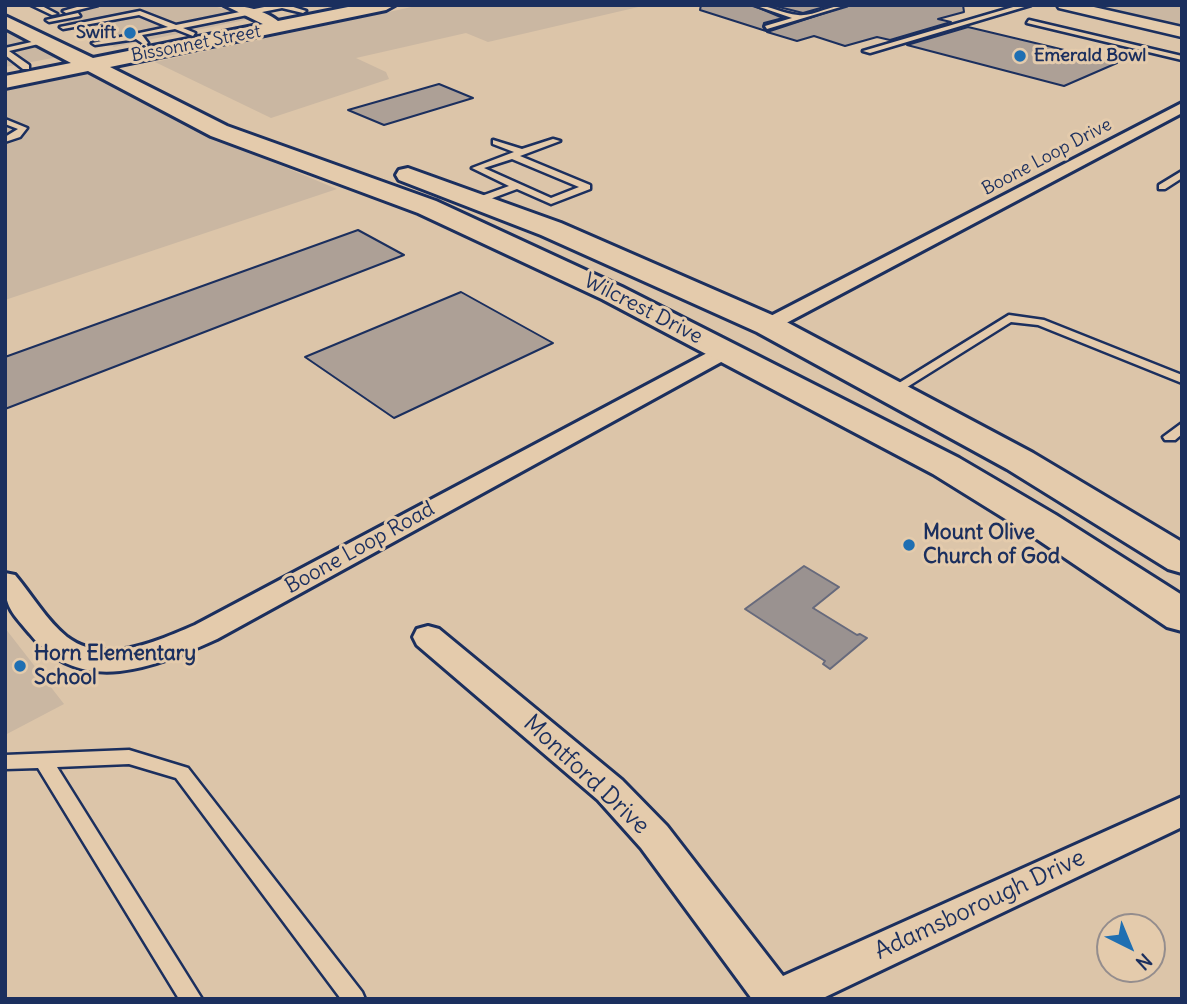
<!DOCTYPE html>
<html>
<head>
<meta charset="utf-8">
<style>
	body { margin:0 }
	#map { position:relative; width:1187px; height:1004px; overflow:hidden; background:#dcc5a9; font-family:Delius,sans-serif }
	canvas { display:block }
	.frame { position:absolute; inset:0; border:7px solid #1b2f5e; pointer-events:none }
	.north { position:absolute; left:1096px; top:913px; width:70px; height:70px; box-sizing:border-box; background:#e4cbac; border:2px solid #948d8d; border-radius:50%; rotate:137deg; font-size:19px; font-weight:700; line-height:28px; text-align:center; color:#1b2f5e }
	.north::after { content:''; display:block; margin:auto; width:24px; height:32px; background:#1f6fb2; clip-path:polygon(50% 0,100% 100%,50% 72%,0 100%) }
</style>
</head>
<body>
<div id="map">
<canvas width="1187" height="1004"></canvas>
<div class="frame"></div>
<div class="north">N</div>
</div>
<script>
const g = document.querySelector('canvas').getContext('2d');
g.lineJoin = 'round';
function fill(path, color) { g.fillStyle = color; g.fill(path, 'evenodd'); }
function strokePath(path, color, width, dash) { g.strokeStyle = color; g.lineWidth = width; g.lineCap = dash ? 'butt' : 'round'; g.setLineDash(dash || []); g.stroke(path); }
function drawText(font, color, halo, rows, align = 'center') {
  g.font = font + ' Delius,sans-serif'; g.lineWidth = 6; g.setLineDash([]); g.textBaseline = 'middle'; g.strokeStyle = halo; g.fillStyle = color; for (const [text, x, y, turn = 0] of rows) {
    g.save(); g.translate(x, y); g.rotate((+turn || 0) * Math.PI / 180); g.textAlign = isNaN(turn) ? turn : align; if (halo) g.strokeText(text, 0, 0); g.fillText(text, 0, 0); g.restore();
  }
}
fill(new Path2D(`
	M33,5h177l45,13 -141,29z
	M421,5h226l-159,37 -22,-9 -110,25 30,14 3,7 -118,39 -116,-56z
	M1090,5h92v20z
	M5,30l53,27 -53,10z
	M85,71l101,55 151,63 -332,111v-212z
	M5,628l59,76 -59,31z`), '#cab7a2');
const water = new Path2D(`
	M804,566l35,21 -26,21 44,27 3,-1 7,4 -37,31 -7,-5 2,-3 -80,-52z`);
fill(water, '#9a9290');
strokePath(water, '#676a7c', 2);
const building = new Path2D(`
	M701,5h51l31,13 -19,5 -1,4 3,4 -66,-21z
	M771,5h60l-28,8z
	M849,5h114l1,7 -26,7 13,3 -61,18 -13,-3 -32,9 -31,-10 -17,5 -30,-9z
	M968,27l84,20 65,16 -53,23 -157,-41z
	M439,84l34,14 -89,27 -36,-15z
	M358,230l46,25 -399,154v-52z
	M461,292l92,51 -159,75 -89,-61z`);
fill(building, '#ada096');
strokePath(building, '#1b2f5e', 2);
const service = new Path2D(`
	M31,5h9l17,9 -5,1z
	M84,5h14l-32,8 -3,-2z
	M274,5h13l19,6 -3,2 -21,-5 -99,20 12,5 -2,3 -18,-7 -33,6 6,8 -3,2 -9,-6 -41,6 -3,-2 76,-16 -29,-12 -76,14 -3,-2 80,-16 36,14z
	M754,5c16,0 29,9 44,10 14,2 33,-10 49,-10l-80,24 -2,-3 27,-8z
	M1020,5h11l-161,48 -7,-2z
	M78,13l2,3 -31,6 -3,-2z
	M1029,20l153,36v4l-155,-37z
	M45,39l2,3 -38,9 20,14v4h-6l-18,-14v-7z
	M5,119l22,9 -7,9 -15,5v-5l13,-8 -13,-5z
	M553,139l7,2 -40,15 70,29v4l-39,15 -34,-15 -35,13h-6v-4l33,-12 -37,-18 42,-16 -21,-8v-4l29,9zM512,159l67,28 -28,11 -67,-30z
	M1182,171v7l-17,11h-6v-4z
	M1009,315l35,5 138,55v8l-144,-58 -27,-3 -115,72h-8l-2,-3z
	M1182,423v11l-7,6h-10l-2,-3z
	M129,750l59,18 174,224 3,7h-24l-165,-221 -47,-14 -72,3 145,232h-23l-141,-231 -33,1v-14z`);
const minor = new Path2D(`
	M224,5c22,0 45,6 61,22l-6,4 -4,-1z
	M1182,103v10l-407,216h-14l-4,-4 4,-4z
	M724,344l8,2 3,5 -3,5 -515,283c-62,28 -136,59 -187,-5 -22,-26 -25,-27 -25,-61l10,2c17,20 32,46 52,62 38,29 90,4 128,-12z
	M428,626l11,3 183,151 45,46 116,150 399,-179v30l-361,172h-69l-111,-151 -43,-48 -181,-155 -4,-8 4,-8z`);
const tertiary = new Path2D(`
	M1057,5h28l97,22v10l-123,-29z`);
const secondary = new Path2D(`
	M358,5h37l-9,5 -276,57 117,59 209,75 186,86 337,171 97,57 126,80v36l-15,-4 -139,-94 -95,-59 -331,-175 -184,-86 -207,-77 -123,-65 -83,17v-12l66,-13 -66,-35v-12l88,42z
	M408,168l153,55 218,95 254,135 149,89v31l-14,-4 -161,-100 -250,-137 -216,-97 -142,-55 -3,-5 3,-5z`);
strokePath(service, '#1b2f5e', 5);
strokePath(minor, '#1b2f5e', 6);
strokePath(tertiary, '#1b2f5e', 5);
strokePath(secondary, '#1b2f5e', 6);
fill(service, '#e4cbac');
fill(minor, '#e4cbac');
fill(tertiary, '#e4cbac');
fill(secondary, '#e4cbac');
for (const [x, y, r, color] of [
	[130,33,7,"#1f6fb2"],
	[1020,56,7,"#1f6fb2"],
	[909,545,7,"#1f6fb2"],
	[20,666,7,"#1f6fb2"]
]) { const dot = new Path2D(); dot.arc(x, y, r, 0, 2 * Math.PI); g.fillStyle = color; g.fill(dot); strokePath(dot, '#e4cbac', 2.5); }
drawText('bold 18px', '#1b2f5e', '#e4cbac', [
	["Swift",116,33],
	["Emerald Bowl",1034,56,"left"]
], 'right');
drawText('18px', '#1b2f5e', '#e4cbac', [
	["Bissonnet Street",196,44,-11],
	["Boone Loop Drive",1047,157,-28]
]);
drawText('21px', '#1b2f5e', '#e4cbac', [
	["Wilcrest Drive",643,309,27],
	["Boone Loop Road",360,548,-29]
]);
drawText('bold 21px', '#1b2f5e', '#e4cbac', [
	["Mount Olive",923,533],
	["Church of God",923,557],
	["Horn Elementary",34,654],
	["School",34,678]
], 'left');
drawText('24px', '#1b2f5e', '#e4cbac', [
	["Montford Drive",586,775,43],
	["Adamsborough Drive",980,905,-25]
]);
</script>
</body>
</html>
